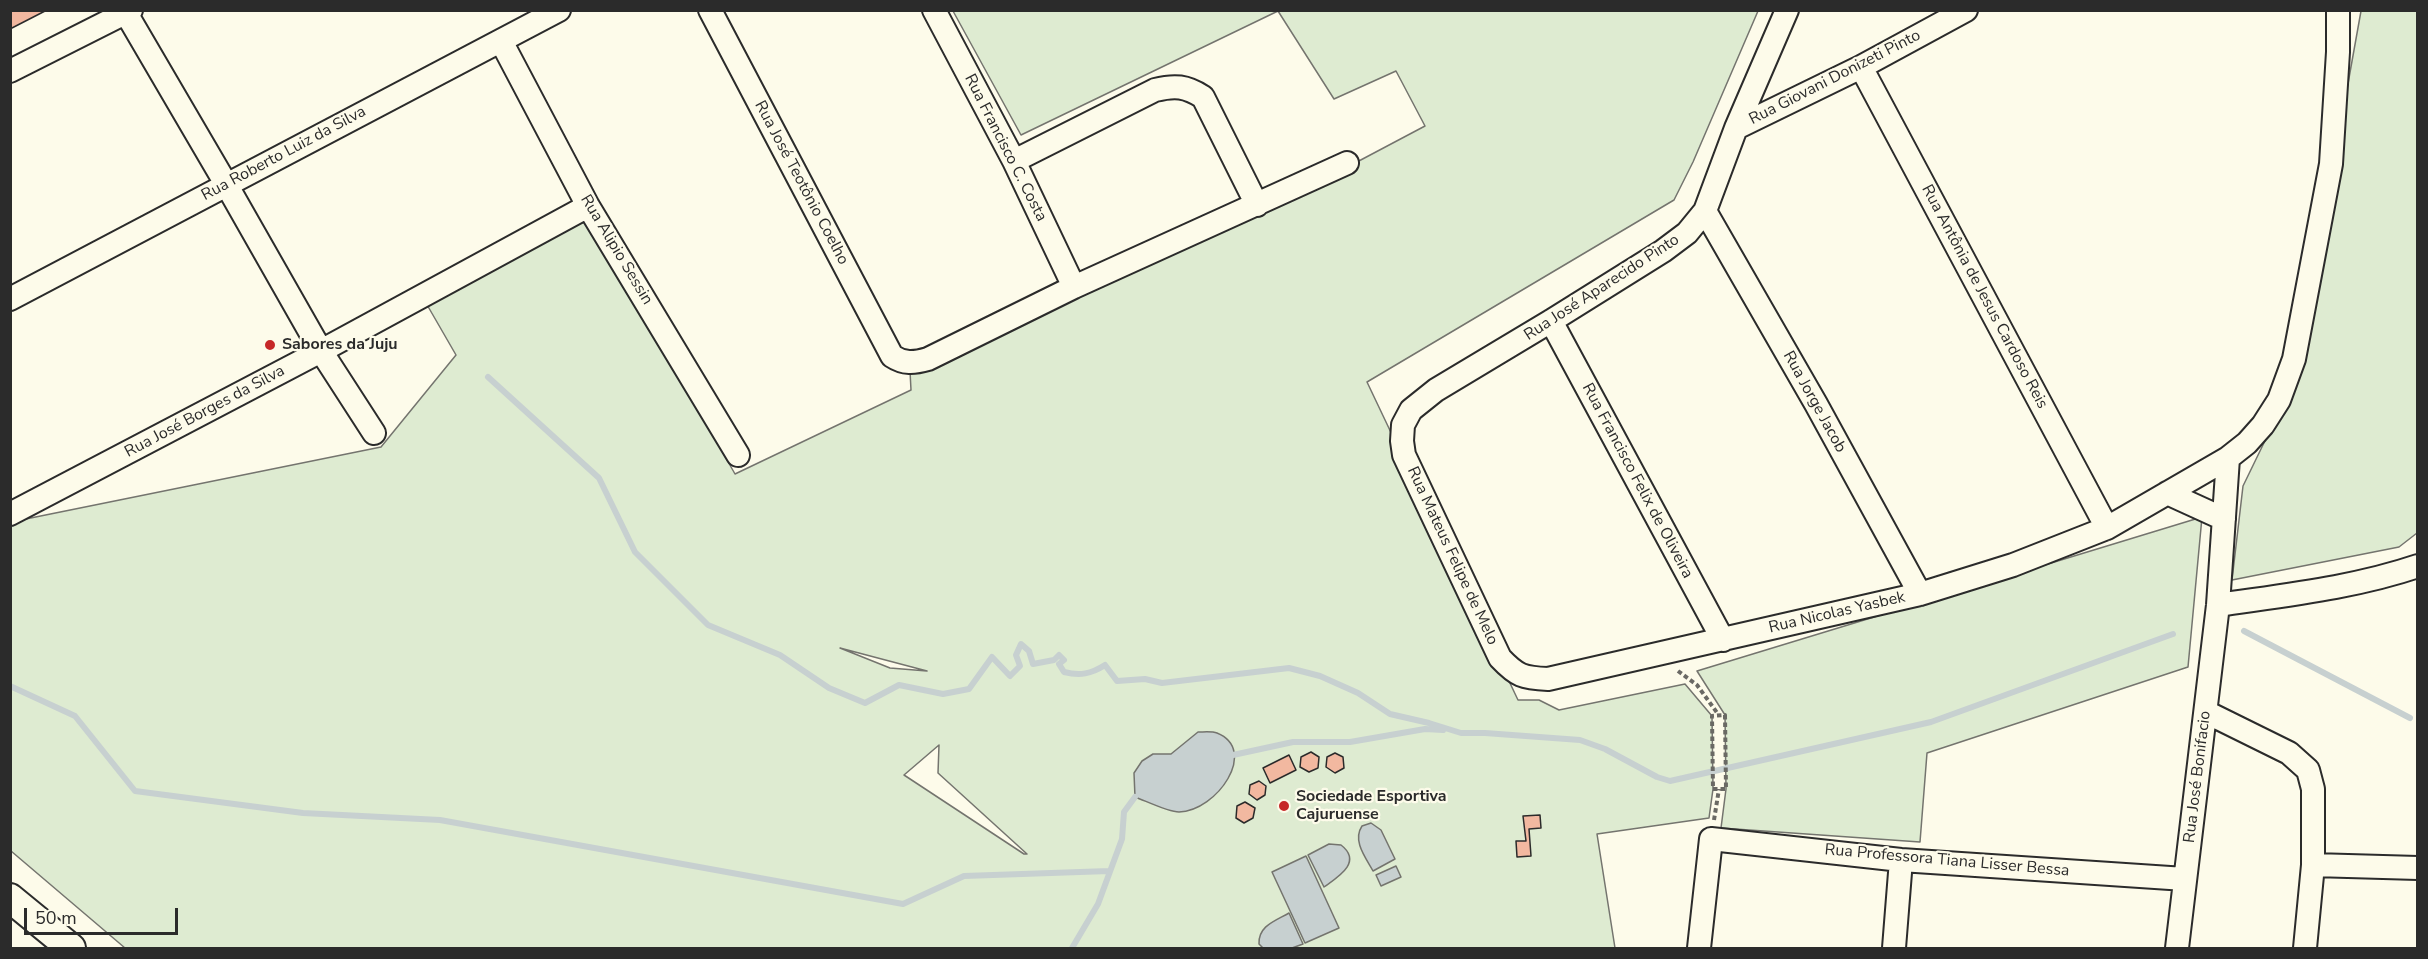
<!DOCTYPE html>
<html>
<head>
<meta charset="utf-8">
<style>
	body { margin:0 }
	#map { position:relative; width:2428px; height:959px; overflow:hidden; background:#fdfbea; font-family:"Nunito Sans",sans-serif }
	canvas { display:block }
	.frame { position:absolute; inset:0; border:12px solid #2b2b2b; pointer-events:none }
	.scale { position:absolute; left:24px; top:908px; width:154px; height:27px; box-sizing:border-box; border:3px solid #2b2b2b; border-top:0; padding-left:8px; font-size:18px; line-height:21px; white-space:nowrap; color:#2b2b2b; -webkit-text-stroke:4px #fdfbea; paint-order:stroke }
</style>
</head>
<body>
<div id="map">
<canvas width="2428" height="959"></canvas>
<div class="frame"></div>
<div class="scale">50 m</div>
</div>
<script>
const g = document.querySelector('canvas').getContext('2d');
g.lineJoin = 'round';
function fill(path, color) { g.fillStyle = color; g.fill(path, 'evenodd'); }
function strokePath(path, color, width, dash) { g.strokeStyle = color; g.lineWidth = width; g.lineCap = dash ? 'butt' : 'round'; g.setLineDash(dash || []); g.stroke(path); }
function drawText(font, color, halo, rows, align = 'center') {
  g.font = font + ' "Nunito Sans",sans-serif'; g.lineWidth = 4.5; g.setLineDash([]); g.textBaseline = 'middle'; g.strokeStyle = halo; g.fillStyle = color; for (const [text, x, y, turn = 0] of rows) {
    g.save(); g.translate(x, y); g.rotate((+turn || 0) * Math.PI / 180); g.textAlign = isNaN(turn) ? turn : align; if (halo) g.strokeText(text, 0, 0); g.fillText(text, 0, 0); g.restore();
  }
}
const green = new Path2D(`
	M953,11h805l-65,151 -19,38 -307,182 151,318h21l20,10 126,-26 27,32 1,73 -4,29 -112,16 18,114h-1490l-114,-97v-329l370,-75 75,-92 -30,-52 144,-81 23,1 142,251 176,-84 -1,-19 176,-77 184,-86 155,-82 -29,-55 -62,28 -56,-88 -257,124zM840,648l87,23 -37,-3zM939,745l-1,28 89,81h-3l-120,-79z
	M2361,11h56v522l-18,14 -167,33 11,-94 52,-107z
	M2202,517l-14,150 -261,86 -7,89 -199,-14 5,-39 -1,-74 -28,-44z`);
fill(green, '#deebd1');
strokePath(green, '#74746e', 1.5);
const water = new Path2D(`
	M1198,732c6,0 14,-1 19,1 42,17 0,78 -38,79 -11,0 -33,-11 -44,-15l-1,-24 8,-12 11,-7h18z
	M1371,823l10,7 14,29 -22,12c-7,-13 -21,-30 -11,-45z
	M1329,844l12,1c22,17 -3,32 -17,42l-16,-32z
	M1306,856l33,72 -34,15 -33,-71z
	M1396,866l5,11 -20,9 -5,-11z
	M1289,913l14,31 -11,4h-29l-4,-4c-1,-18 16,-23 30,-31z`);
fill(water, '#c7d0d0');
strokePath(water, '#74746e', 1.5);
strokePath(new Path2D(`
	M488,377l111,101 36,74 73,73 72,30 49,33 36,15 34,-18 44,9 26,-5 23,-32 18,19 10,-10 -4,-11 5,-11 8,7 4,13 21,-4 5,-5 5,5 -5,4 5,8c16,4 27,2 41,-7l12,16 28,-2 17,4 127,-15 31,8 38,17 32,21 39,9 32,10h24l95,7 25,9 52,28 13,4 261,-59 242,-88
	M2244,631l166,87
	M10,686l65,30 60,75 168,22 137,7 463,84 61,-28 145,-5
	M1233,755l60,-13h57l75,-13 18,1
	M1072,948l26,-44 24,-65 2,-27 11,-15`), '#c7d0d0', 6);
const building = new Path2D(`
	M10,10h37l-37,19z
	M1311,752l8,5 -1,11 -9,4 -9,-5 1,-10z
	M1335,753l8,4 1,11 -9,5 -9,-6 1,-10z
	M1289,755l7,15 -26,13 -7,-15z
	M1259,781l7,5 -1,9 -8,5 -8,-6 1,-9z
	M1245,802l10,6 -2,10 -9,5 -8,-5 1,-12z
	M1540,815l1,13 -12,1 2,27 -14,1 -1,-16h10l-3,-25z`);
fill(building, '#f2b8a0');
strokePath(building, '#2b2b2b', 1.5);
const minor = new Path2D(`
	M710,10l182,346c12,8 22,7 36,3l146,-72 273,-124
	M934,10l80,151 60,126
	M1787,10l-51,118 -31,83 -18,22 -24,18 -112,70 -115,69 -25,20 -8,15 -1,16 2,14 96,203c17,18 23,20 48,21l372,-85 93,-29 94,-37 121,-70
	M126,13l100,171 95,167 53,82
	M501,41l87,165 150,249
	M1861,67l246,461
	M10,71l121,-61
	M1736,128l125,-61 105,-57
	M1014,161l141,-71c20,-5 31,-4 48,7l54,108
	M1705,211l111,193 104,190
	M10,299l549,-289
	M1551,321l172,319
	M2167,493l57,26
	M10,514l311,-163 267,-145
	M2218,605c67,-10 135,-17 200,-39
	M2206,712l83,41 19,17 5,19v76l-8,83
	M2313,865l105,3
	M1699,948l12,-109 190,21 284,19
	M1894,948l7,-88
	M2177,948l41,-343 10,-147 19,-15 16,-18 16,-25 15,-41 37,-195 7,-112v-42`);
const major = new Path2D(`
	M10,898l61,50`);
strokePath(minor, '#2b2b2b', 26);
strokePath(major, '#2b2b2b', 32);
strokePath(new Path2D(`
	M1678,671l19,14 21,29
	M1725,715l1,74h-13l-1,-73z
	M1714,820l5,-31`), '#6a6964', 4, [4.5, 3]);
strokePath(minor, '#fdfbea', 22);
strokePath(major, '#fdfbea', 28);
for (const [x, y, r, color] of [
	[270,345,6,"#c62828"],
	[1284,806,6,"#c62828"]
]) { const dot = new Path2D(); dot.arc(x, y, r, 0, 2 * Math.PI); g.fillStyle = color; g.fill(dot); strokePath(dot, '#fdfbea', 2); }
drawText('16px', '#2b2b2b', '#fdfbea', [
	["Rua Giovani Donizeti Pinto",1835,78,-27],
	["Rua Francisco C. Costa",1005,148,63],
	["Rua Roberto Luiz da Silva",284,154,-28],
	["Rua José Teotônio Coelho",801,183,62],
	["Rua Alipio Sessin",616,250,59],
	["Rua José Aparecido Pinto",1602,288,-33],
	["Rua Antônia de Jesus Cardoso Reis",1984,297,62],
	["Rua Jorge Jacob",1814,402,61],
	["Rua José Borges da Silva",205,412,-28],
	["Rua Francisco Felix de Oliveira",1637,481,62],
	["Rua Mateus Felipe de Melo",1452,556,65],
	["Rua Nicolas Yasbek",1837,613,-13],
	["Rua José Bonifacio",2198,777,-83],
	["Rua Professora Tiana Lisser Bessa",1947,861,5]
]);
drawText('bold 16px', '#2b2b2b', '#fdfbea', [
	["Sabores da Juju",282,345],
	["Sociedade Esportiva",1296,797],
	["Cajuruense",1296,815]
], 'left');
</script>
</body>
</html>
